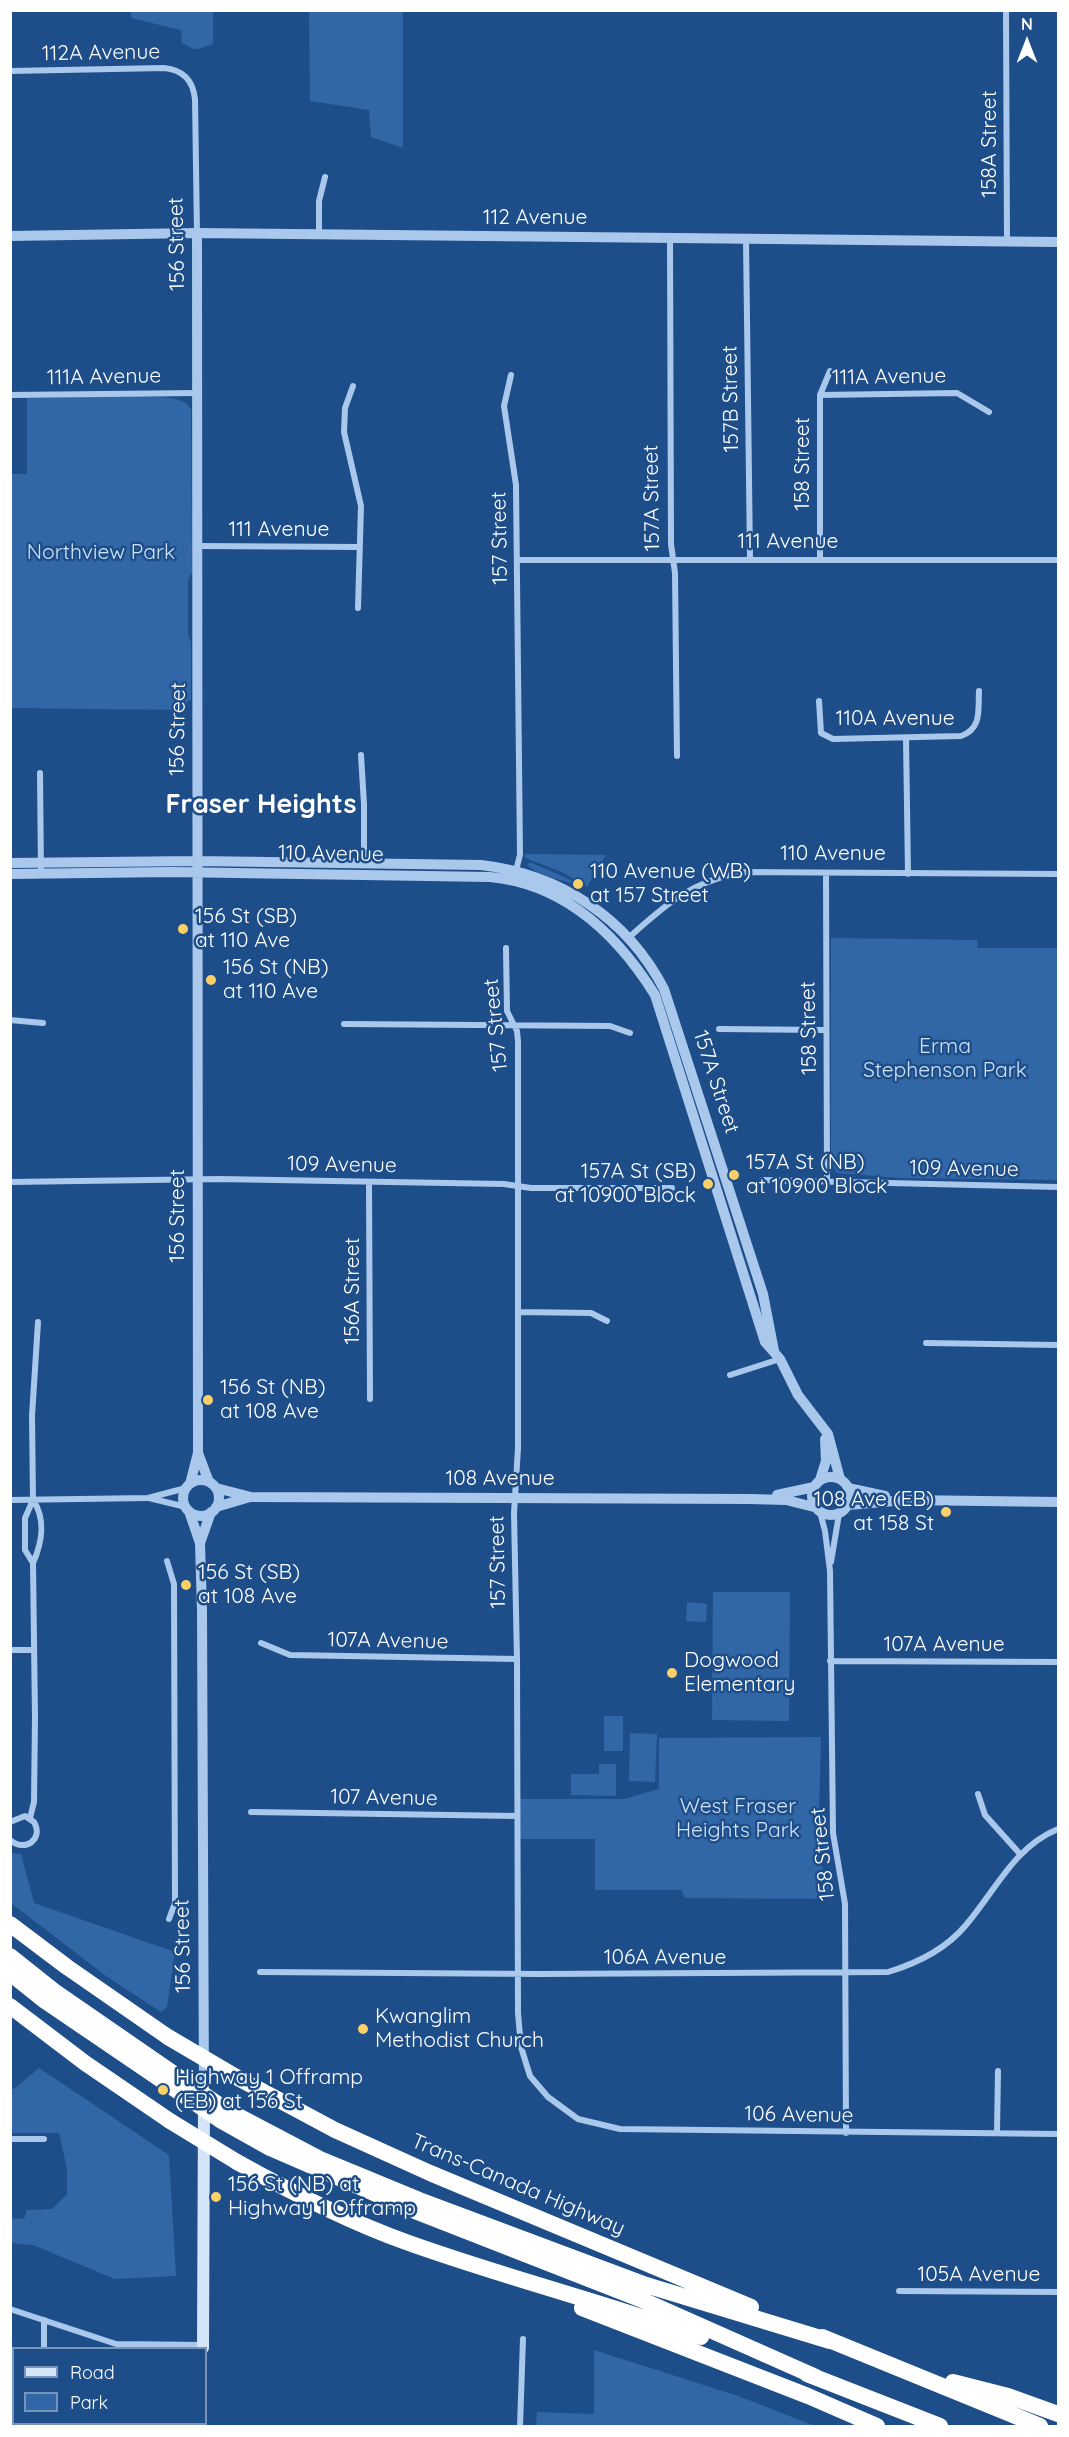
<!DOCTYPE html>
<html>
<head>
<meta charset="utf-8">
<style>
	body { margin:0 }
	#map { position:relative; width:1069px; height:2437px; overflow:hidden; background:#1e4e8a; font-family:Quicksand,sans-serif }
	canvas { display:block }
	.frame { position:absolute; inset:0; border:12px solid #fff; pointer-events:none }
	.legend { position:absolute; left:12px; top:2347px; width:195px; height:78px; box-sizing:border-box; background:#1e4e8a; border:2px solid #7895b9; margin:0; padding:8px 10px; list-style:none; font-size:18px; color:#fff }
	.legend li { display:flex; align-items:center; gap:12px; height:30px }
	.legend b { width:30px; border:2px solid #7895b9 }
	.north { position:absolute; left:997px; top:12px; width:60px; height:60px; -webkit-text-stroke:4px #1e4e8a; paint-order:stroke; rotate:0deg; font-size:16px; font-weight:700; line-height:24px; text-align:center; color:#fff }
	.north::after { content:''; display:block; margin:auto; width:21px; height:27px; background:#fff; clip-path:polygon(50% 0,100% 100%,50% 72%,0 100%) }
</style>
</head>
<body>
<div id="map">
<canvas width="1069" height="2437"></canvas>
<div class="frame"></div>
<ul class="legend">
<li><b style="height:8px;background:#d5e5f9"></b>Road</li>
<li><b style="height:16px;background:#3267a7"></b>Park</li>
</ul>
<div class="north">N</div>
</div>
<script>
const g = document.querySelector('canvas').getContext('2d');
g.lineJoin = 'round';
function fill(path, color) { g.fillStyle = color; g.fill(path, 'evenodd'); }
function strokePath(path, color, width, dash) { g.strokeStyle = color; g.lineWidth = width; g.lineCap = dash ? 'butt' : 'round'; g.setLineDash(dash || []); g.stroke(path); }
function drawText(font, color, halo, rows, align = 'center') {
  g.font = font + ' Quicksand,sans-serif'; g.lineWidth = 5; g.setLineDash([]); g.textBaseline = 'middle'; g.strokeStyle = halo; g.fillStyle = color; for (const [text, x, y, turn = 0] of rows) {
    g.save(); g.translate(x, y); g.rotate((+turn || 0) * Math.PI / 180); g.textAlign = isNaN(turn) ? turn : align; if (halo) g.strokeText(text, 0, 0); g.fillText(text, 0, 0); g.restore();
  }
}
fill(new Path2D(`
	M131,11h82v33c-16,5 -14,9 -31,-1l-1,-13 -50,-12z
	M309,11h94v137l-32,-11 -2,-27 -59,-9z
	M139,396c15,2 44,-2 52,13l1,163 -4,8v54l3,9v56l-4,3 -1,8 -175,-2 -1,-234h17v-76z
	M525,854l81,1 -19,32 -25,-15 -37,-14z
	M530,862l45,20 -1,2c-15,-5 -35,-8 -47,-19z
	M831,938l146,2 1,8h80v232l-158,-2 -63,-5 -6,-12z
	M713,1592h77l-1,129 -77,-1z
	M687,1602l20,2 -1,18 -20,-1z
	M604,1716h19v35h-19z
	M630,1733l27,1 -2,48 -26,-1z
	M821,1737l-3,118 16,44 -149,-1 -4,-8h-86v-51h-75v-40h104l35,-10v-51z
	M599,1764h17v32l-45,-1v-21h28z
	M10,1853l11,1 13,49 141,49 -8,55 -6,5 -55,-36 -95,-73z
	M39,2068l130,87 7,121 -61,3 -82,-34 -22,-2v-25l13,1 3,-9 25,-1 15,-15v-25l-8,-36h-48v-45l3,1z
	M594,2350l144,46 77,30h-279l1,-14 57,2z`), '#3267a7');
strokePath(new Path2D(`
	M1006,10l1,232
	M10,71l154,-3c20,2 29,13 31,31l2,134
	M319,235v-34l6,-24
	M670,239l1,305 4,29 2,183
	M746,239l4,319
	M511,375l-7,31 12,79 4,370 -5,19
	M353,386l-8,22 -1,24 17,74 -3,102
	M10,395l187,-2
	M820,395l137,-2 32,19
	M199,546l160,1
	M820,559v-164l10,-24
	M518,560h540
	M819,701l2,32 12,6 128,-3c21,-7 17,-26 18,-45
	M906,738l2,136
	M361,755l3,49v58
	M40,773l1,101
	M826,873l1,309
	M627,939c41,-36 59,-54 113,-67l318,2
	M506,948l1,63 10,20 1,11v406l-4,65 3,146 1,354 3,34 9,29 18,21 30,22 42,10 438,5
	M10,1020l33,3
	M344,1024l266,2 20,7
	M719,1029l105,1
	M762,1180l296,7
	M10,1182l209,-3 285,5 27,4h141
	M369,1182l1,217
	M519,1312l72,1 16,8
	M926,1343l132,2
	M730,1375l50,-16
	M149,1498l37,9
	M10,1500l138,-2 38,-10
	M820,1512l5,19 5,40 3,262 12,71 1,229
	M167,1561l7,23 1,319 -6,16
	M831,1562l8,-48
	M33,1563l-8,-13v-32l8,-18 -1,-84 6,-94
	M261,1643l29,12 227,4
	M10,1650h23
	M830,1661l228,1
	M978,1794l7,21 35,39
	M251,1812l266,4
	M30,1818l4,-16 1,-84 -2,-155c9,-20 13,-44 0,-63
	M10,1822l15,-6 9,6c10,17 -9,31 -24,18
	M260,1972l279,2 349,-2c30,-9 58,-23 78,-47 30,-35 48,-78 92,-96
	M997,2133l1,-62
	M10,2139h34
	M899,2291l159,1
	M10,2309l106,35 87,1
	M44,2320v28
	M43,2426v-2
	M520,2426l3,-87`), '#a9c8ec', 6);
strokePath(new Path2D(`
	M10,236l187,-3 861,9
	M10,863l186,-2 285,4c79,9 146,53 183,124l99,305 11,57
	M10,874l162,-2 318,5c75,7 127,57 165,118l110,347 15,17 18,36 30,39 12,45
	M198,1453l11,29
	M812 1496a19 19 0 1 1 38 0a19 19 0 1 1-38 0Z
	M820,1480l6,-19 -1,-22
	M183 1498a18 18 0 1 1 36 0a18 18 0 1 1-36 0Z
	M190,1484l8,-31 -1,-1220
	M216,1488l35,9 499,2 36,1 28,7
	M848,1488l37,8
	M777,1495l37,-8
	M848,1505l58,-5 152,2
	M216,1507l34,-10
	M189,1511l11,32 2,67 2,485
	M200,1543l11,-31`), '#a9c8ec', 10);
strokePath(new Path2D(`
	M203,2348l1,-246
	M200,2426l1,-2`), '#d5e5f9', 12);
strokePath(new Path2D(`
	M10,1924l57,43 101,70
	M10,1956l44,35 171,118 97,51 97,40 227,85 184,56
	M10,1973l35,28 175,119 50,28 145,63 225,88 176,78
	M10,2006l75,57 85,58
	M236,2077l99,53 95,43 321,134
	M237,2162c54,30 110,59 169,80 97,35 197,60 295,95
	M582,2308l226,88 69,30
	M822,2337l218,89
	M807,2374l133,52
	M953,2382l55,14 50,18`), '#fff', 16);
strokePath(new Path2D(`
	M168,2037l68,40
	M170,2121l67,41`), '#fff', 16);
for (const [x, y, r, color] of [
	[578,884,6,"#fad069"],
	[183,929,6,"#fad069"],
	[211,980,6,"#fad069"],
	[734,1175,6,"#fad069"],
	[708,1184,6,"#fad069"],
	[208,1400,6,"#fad069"],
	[946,1512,6,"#fad069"],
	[186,1585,6,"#fad069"],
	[672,1673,6,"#fad069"],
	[363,2029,6,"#fad069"],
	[163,2090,6,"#fad069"],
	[216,2197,6,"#fad069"]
]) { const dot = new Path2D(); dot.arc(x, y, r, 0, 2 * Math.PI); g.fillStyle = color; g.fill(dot); strokePath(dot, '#1e4e8a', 2); }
drawText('21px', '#fff', '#1e4e8a', [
	["112A Avenue",101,53,-1],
	["158A Street",990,144,-90],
	["112 Avenue",535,218],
	["156 Street",177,244,-91],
	["111A Avenue",104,377,-1],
	["111A Avenue",889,377,-1],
	["157B Street",731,399,-91],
	["158 Street",803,464,-90],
	["157A Street",652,498,-91],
	["111 Avenue",279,530],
	["157 Street",500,538,-91],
	["111 Avenue",788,542],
	["110A Avenue",895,719],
	["156 Street",178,729,-89],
	["110 Avenue",331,854,1],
	["110 Avenue",833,854],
	["157 Street",496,1025,-96],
	["158 Street",809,1028,-91],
	["157A Street",716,1082,72],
	["109 Avenue",342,1165,1],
	["109 Avenue",964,1169,1],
	["156 Street",178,1216,-90],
	["156A Street",353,1291,-90],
	["108 Avenue",500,1479],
	["157 Street",498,1562,-91],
	["107A Avenue",388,1641,1],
	["107A Avenue",944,1645],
	["107 Avenue",384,1798,1],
	["158 Street",823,1854,-96],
	["156 Street",183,1946,-91],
	["106A Avenue",665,1958],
	["106 Avenue",799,2115,1],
	["Trans-Canada Highway",518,2185,23],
	["105A Avenue",979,2275]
]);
drawText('21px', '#cee2f8', '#1e4e8a', [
	["Northview Park",101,553],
	["Erma",945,1047],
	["Stephenson Park",945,1071],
	["West Fraser",738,1807],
	["Heights Park",738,1831]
]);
drawText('21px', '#fff', '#1e4e8a', [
	["110 Avenue (WB)",590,872],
	["at 157 Street",590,896],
	["156 St (SB)",195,917],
	["at 110 Ave",195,941],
	["156 St (NB)",223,968],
	["at 110 Ave",223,992],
	["157A St (NB)",746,1163],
	["at 10900 Block",746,1187],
	["157A St (SB)",696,1172,"right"],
	["at 10900 Block",696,1196,"right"],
	["156 St (NB)",220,1388],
	["at 108 Ave",220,1412],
	["108 Ave (EB)",934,1500,"right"],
	["at 158 St",934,1524,"right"],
	["156 St (SB)",198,1573],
	["at 108 Ave",198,1597],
	["Dogwood",684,1661],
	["Elementary",684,1685],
	["Kwanglim",375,2017],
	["Methodist Church",375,2041],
	["Highway 1 Offramp",175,2078],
	["(EB) at 156 St",175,2102],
	["156 St (NB) at",228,2185],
	["Highway 1 Offramp",228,2209]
], 'left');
drawText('bold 27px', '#fff', '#1e4e8a', [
	["Fraser Heights",261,805]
]);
</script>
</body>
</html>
